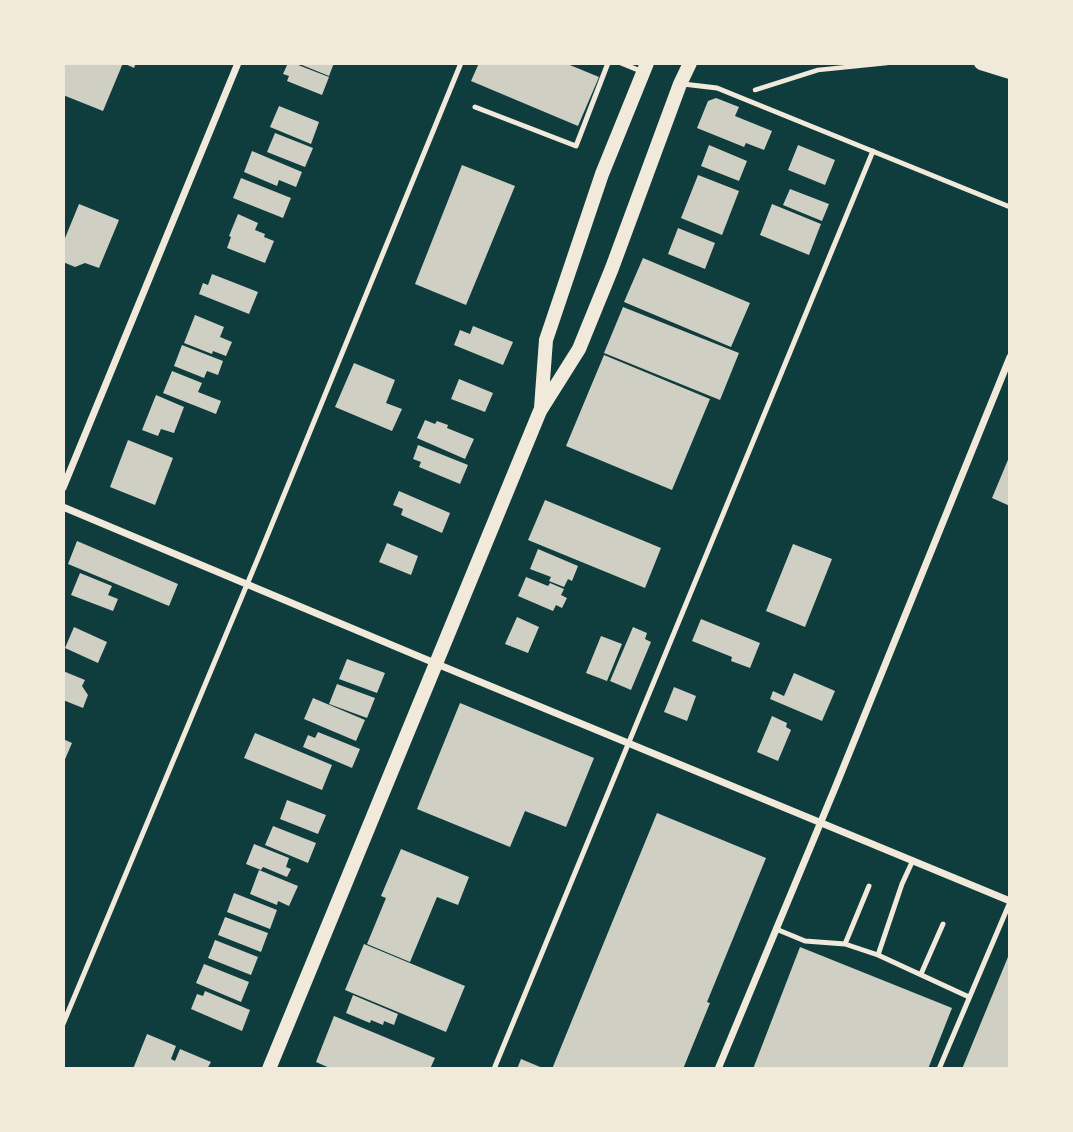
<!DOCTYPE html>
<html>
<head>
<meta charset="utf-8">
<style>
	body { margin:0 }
	#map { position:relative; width:1073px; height:1132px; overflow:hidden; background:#0f3d3e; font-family:"PT Sans Narrow",sans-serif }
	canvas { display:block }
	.frame { position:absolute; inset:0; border:65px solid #f1e9da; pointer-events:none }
</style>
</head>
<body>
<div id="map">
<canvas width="1073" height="1132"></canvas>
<div class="frame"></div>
</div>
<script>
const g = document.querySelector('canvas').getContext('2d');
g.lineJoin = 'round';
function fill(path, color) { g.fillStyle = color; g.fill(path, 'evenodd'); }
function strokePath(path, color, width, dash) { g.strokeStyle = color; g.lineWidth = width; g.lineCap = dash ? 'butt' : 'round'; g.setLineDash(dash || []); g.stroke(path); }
fill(new Path2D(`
	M63,63h73l-2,5 -11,-5 -20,48 -40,-16z
	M288,63h5l36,14 -7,18 -35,-14 2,-5 -6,-2z
	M297,63h37l-5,13z
	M479,63h86l34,14 -21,49 -107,-45z
	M716,98l23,9 -4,9 37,15 -8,19 -18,-7 -2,4 -47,-19 11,-27z
	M279,106l40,16 -8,22 -41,-17z
	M275,133l38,15 -8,19 -38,-15z
	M709,145l38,16 -8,20 -38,-15z
	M798,145l37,15 -10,25 -37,-15z
	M252,151l50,21 -6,15 -17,-7 -2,6 -33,-14z
	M462,165l53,21 -49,119 -51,-21z
	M698,175l41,16 -17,44 -41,-17z
	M241,178l50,20 -8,20 -50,-20z
	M790,189l39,15 -7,17 -39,-16z
	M79,204l40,16 -20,48 -14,-5 -10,4 -12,-5v-19z
	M772,204l49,20 -12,31 -49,-20z
	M238,214l20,9 -3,7 10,4 -1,3 10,4 -9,22 -38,-15 4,-11 -2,-1z
	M678,228l37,15 -10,26 -37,-15z
	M643,258l107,45 -19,44 -107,-45z
	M212,274l46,18 -9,22 -50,-20 4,-11 5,2z
	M623,307l116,46 -19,47 -116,-47z
	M195,315l29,12 -4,10 12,5 -6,14 -13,-5 -1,3 -28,-11z
	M473,326l40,16 -10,23 -49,-20 6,-15 10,4z
	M182,345l41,16 -5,14 -11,-4 -3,7 -30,-12z
	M604,355l106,44 -38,91 -106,-44z
	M354,363l41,17 -9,23 16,6 -10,22 -57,-24z
	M172,371l30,12 -4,9 23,9 -5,13 -53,-21z
	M459,379l34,14 -8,19 -34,-13z
	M156,395l28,12 -10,26 -13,-4 -3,7 -16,-6z
	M425,420l10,4 2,-3 11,4 -1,3 27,11 -9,20 -48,-21z
	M128,440l45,18 -18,47 -45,-18z
	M418,445l50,20 -8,19 -41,-17 2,-5 -8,-3z
	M1010,455v51l-18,-8z
	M399,491l51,22 -8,20 -41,-18 2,-6 -10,-4z
	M545,500l116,48 -16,40 -117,-48z
	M77,541l101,43 -9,22 -101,-42z
	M387,543l31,13 -7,19 -32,-13z
	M793,544l39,15 -27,68 -39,-16z
	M538,549l40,17 -6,15 -4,-2 -4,8 -15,-6 2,-4 -21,-8z
	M80,573l32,13 -4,9 10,4 -5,12 -42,-16z
	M526,577l22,9 2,-3 14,6 -3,6 6,3 -5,10 -6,-3 -3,6 -35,-15z
	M517,617l22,10 -11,26 -23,-9z
	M701,619l59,24 -10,25 -19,-7 1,-4 -40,-16z
	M74,627l33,15 -9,21 -33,-15z
	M633,627l14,6 -2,6 6,3 -20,48 -21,-9z
	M601,636l21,8 -15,37 -21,-8z
	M347,659l38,14 -8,20 -38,-14z
	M63,671l22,9 -3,6 6,9 -5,13 -20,-8z
	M794,673l41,18 -13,30 -52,-22 3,-8 11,5z
	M337,684l38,14 -8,20 -38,-14z
	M674,687l22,9 -9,25 -23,-9z
	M313,698l52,22 -9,21 -52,-22z
	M460,703l134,55 -28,69 -41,-16 -15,36 -93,-38z
	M772,716l15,7 -1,4 5,3 -13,31 -21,-9z
	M318,732l42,17 -8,19 -49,-21 5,-12 7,3z
	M255,733l77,32 -10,25 -78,-32z
	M63,739l9,4 -9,21z
	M287,800l39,15 -8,19 -38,-15z
	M657,813l109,45 -59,144 3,1 -27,66h-131z
	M273,826l43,17 -8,20 -43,-18z
	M254,844l35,14 -3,9 5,2 -4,8 -24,-10 -2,3 -15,-6z
	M401,849l68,28 -11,28 -21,-8 -27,65 -43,-18 19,-46 -5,-2z
	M259,870l39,16 -9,20 -11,-5 -1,4 -27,-11z
	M234,893l43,17 -7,19 -43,-17z
	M225,917l43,16 -7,19 -43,-17z
	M215,940l43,17 -7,18 -43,-17z
	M364,944l101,42 -19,46 -101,-42z
	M800,947l152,61 -24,61h-175z
	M1010,952v117h-48z
	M204,964l45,18 -8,20 -45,-19z
	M205,991l45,19 -8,21 -51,-22 6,-15 6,2z
	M353,995l45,19 -4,11 -10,-4 -1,4 -12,-5 -1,3 -24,-10z
	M334,1016l101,42 -5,11h-98l-16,-7z
	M147,1034l29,12 -5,13 4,2 5,-12 31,13 -4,7h-74z
	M521,1059l24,10h-28z`), '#cfcfc3');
strokePath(new Path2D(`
	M755,90l63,-20 69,-7`), '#f1e9da', 4.5);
strokePath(new Path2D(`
	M621,63l22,9
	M683,84l34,4 293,119
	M475,107l101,39 32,-83
	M776,929l29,12 40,3 33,11 91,42
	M845,944l24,-58
	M878,955l24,-71 11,-24
	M921,974l22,-50
	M63,1024l198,-473 200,-488
	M494,1069l379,-918
	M939,1069l71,-167`), '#f1e9da', 5);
strokePath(new Path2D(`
	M63,488l175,-425
	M63,507l374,157 573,237
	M718,1069l117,-281 175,-431`), '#f1e9da', 7);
strokePath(new Path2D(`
	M981,63l29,9
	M541,408l5,-68 56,-166 45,-111
	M269,1069l271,-658 39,-62 33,-81 68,-184 10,-21`), '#f1e9da', 14);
</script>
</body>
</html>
